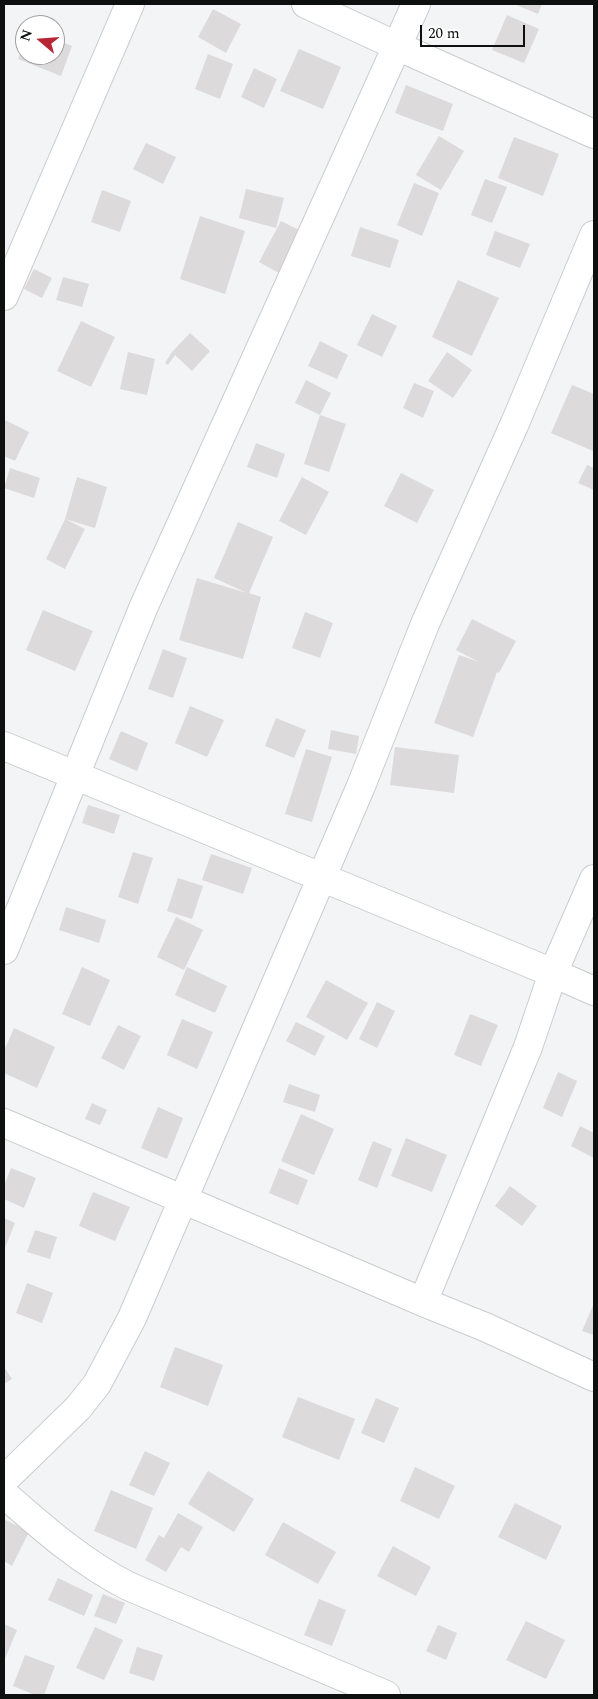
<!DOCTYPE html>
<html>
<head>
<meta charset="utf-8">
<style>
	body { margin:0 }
	#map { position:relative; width:598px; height:1699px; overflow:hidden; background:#f3f4f6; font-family:Spectral,serif }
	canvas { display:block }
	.frame { position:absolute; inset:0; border:5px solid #0e0f0f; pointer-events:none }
	.north { position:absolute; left:15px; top:15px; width:50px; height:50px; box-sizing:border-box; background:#fff; border:1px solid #9f9f9f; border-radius:50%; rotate:288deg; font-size:14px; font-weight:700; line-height:20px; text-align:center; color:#0e0f0f }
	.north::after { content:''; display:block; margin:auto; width:18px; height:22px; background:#b72634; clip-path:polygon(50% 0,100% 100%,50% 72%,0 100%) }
	.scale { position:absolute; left:420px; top:25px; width:105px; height:22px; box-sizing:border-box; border:2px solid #0e0f0f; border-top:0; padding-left:6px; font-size:15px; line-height:18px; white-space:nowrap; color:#0e0f0f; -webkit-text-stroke:4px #fff; paint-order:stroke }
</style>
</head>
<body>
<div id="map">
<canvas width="598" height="1699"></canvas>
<div class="frame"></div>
<div class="north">N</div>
<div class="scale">20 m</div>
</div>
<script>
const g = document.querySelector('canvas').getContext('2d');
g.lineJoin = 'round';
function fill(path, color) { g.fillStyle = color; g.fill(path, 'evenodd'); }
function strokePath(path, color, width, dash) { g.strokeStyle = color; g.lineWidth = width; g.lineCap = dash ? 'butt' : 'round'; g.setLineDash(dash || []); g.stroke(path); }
fill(new Path2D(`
	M514,4h28l-4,10z
	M213,9l28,15 -15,29 -28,-16z
	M507,15l32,14 -15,34 -32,-13z
	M55,39l17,7 -11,30 -43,-17 7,-17v13h30z
	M299,49l42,18 -18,42 -43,-18z
	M208,54l25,10 -13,35 -25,-10z
	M254,68l23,11 -13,29 -23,-11z
	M406,85l47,19 -10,27 -48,-18z
	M439,136l25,15 -23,39 -25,-15z
	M514,137l45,17 -16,42 -45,-18z
	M146,143l30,14 -13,27 -30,-15z
	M485,179l22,8 -15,36 -21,-8z
	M414,183l25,10 -17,43 -25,-11z
	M246,189l38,9 -8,30 -37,-10z
	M102,190l29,11 -11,31 -29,-10z
	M200,216l45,15 -20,63 -45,-15z
	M281,221l20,10 -22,42 -20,-11z
	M360,227l39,13 -9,28 -39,-12z
	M495,231l35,13 -10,24 -34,-13z
	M34,269l18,9 -10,20 -18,-9z
	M63,277l26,7 -7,23 -26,-7z
	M458,280l41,18 -27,58 -40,-19z
	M372,314l25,12 -15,31 -25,-12z
	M81,321l34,16 -24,50 -34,-16z
	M190,333l20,18 -18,20 -17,-16 -7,10 -3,-2 7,-11z
	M320,341l28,14 -11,24 -29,-13z
	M128,352l27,7 -8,36 -27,-6z
	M447,352l25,18 -19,28 -25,-17z
	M306,380l25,13 -11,22 -25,-12z
	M414,383l20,8 -11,27 -20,-10z
	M572,385l22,9 -1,57 -42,-18z
	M320,415l26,9 -17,48 -25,-8z
	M5,420l24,12 -14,29 -11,-5z
	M256,443l29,11 -8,24 -30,-11z
	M587,465l7,3v22l-16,-7z
	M10,468l30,10 -6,20 -30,-10z
	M401,473l33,17 -17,33 -33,-17z
	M77,477l30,10 -12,41 -30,-9z
	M302,477l27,15 -23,43 -27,-14z
	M65,519l20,10 -20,40 -19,-10z
	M238,522l35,15 -24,56 12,4 -18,62 -64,-19 18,-62 50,15 -33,-15z
	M43,610l50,21 -18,40 -49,-21z
	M305,612l28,11 -13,35 -28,-10z
	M472,619l44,22 -17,32 -2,-1 -24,65 -39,-14 25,-68 20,7 -23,-12z
	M163,649l24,9 -14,40 -25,-9z
	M190,706l34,14 -17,37 -32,-14z
	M276,718l30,12 -12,28 -29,-12z
	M331,730l28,6 -3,18 -28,-5z
	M121,731l27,12 -11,28 -28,-12z
	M395,747l64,8 -5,38 -64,-8z
	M306,749l26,8 -20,65 -27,-8z
	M88,805l32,10 -6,19 -32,-11z
	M133,852l20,6 -15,46 -20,-7z
	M211,854l41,14 -9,26 -41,-14z
	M178,878l25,8 -11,33 -25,-8z
	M66,907l40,13 -7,23 -40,-13z
	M176,917l27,13 -19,40 -27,-13z
	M82,967l28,13 -20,46 -28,-12z
	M187,967l40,19 -12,27 -40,-18z
	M326,980l42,23 -21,37 -41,-23z
	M377,1002l18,9 -18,37 -18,-9z
	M470,1014l28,11 -17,41 -27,-11z
	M182,1019l31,13 -16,37 -30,-14z
	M296,1022l29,14 -10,20 -29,-15z
	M118,1025l23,11 -17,34 -23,-12z
	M14,1028l41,19 -18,41 -33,-15v-22z
	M558,1072l19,9 -15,36 -19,-9z
	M289,1084l31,11 -5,17 -32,-10z
	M92,1103l15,7 -7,15 -15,-6z
	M158,1107l25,11 -16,41 -26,-11z
	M301,1114l33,15 -20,46 -33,-14z
	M580,1126l14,7v25l-23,-12z
	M406,1138l41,17 -15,37 -41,-16z
	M373,1141l19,8 -15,39 -19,-8z
	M11,1168l25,10 -12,30 -20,-9v-13z
	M279,1168l29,12 -10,25 -29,-12z
	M510,1186l27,20 -15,20 -27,-20z
	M93,1192l37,15 -15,34 -36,-15z
	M4,1218l11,5 -11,27z
	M35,1230l22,7 -7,22 -23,-7z
	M27,1283l26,10 -11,30 -26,-10z
	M594,1303v32l-12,-4z
	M175,1347l48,18 -15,41 -48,-19z
	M4,1367l8,12 -8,5z
	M298,1397l57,22 -16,41 -57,-23z
	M376,1398l23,10 -15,35 -23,-10z
	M145,1451l25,12 -16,33 -25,-11z
	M415,1467l40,19 -16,33 -39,-18z
	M208,1471l46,28 -20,33 -46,-28z
	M111,1490l42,18 -17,41 -42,-18z
	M515,1503l47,23 -16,34 -48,-23z
	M178,1513l25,14 -14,25 -8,-5 -15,25 -21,-12 14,-25 5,3z
	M4,1519l25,13 -17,34 -8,-5z
	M283,1522l53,30 -18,32 -53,-29z
	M393,1546l38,21 -15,29 -39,-20z
	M58,1578l35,17 -9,21 -36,-16z
	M103,1594l22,9 -9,21 -22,-8z
	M319,1599l27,11 -14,36 -28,-11z
	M526,1621l39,19 -19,39 -40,-19z
	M4,1624l13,6 -13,31z
	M438,1625l19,8 -11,27 -20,-9z
	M95,1627l28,13 -19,40 -28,-12z
	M137,1647l26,8 -9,26 -25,-8z
	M25,1655l30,11 -11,29h-9l-22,-9z`), '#dcdada');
const minor = new Path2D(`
	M416,4l-19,42 197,88
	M4,296l126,-292
	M4,746l549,227 41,-94
	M4,950l140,-344 253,-560 -91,-42
	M4,1123l419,179 105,-255 25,-74 41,18
	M423,1302l62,25 109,50
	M4,1480l74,-72 19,-24 35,-66 229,-532 64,-162 90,-201 79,-188
	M4,1494c39,34 77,68 124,92l258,109`);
strokePath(minor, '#cbcccd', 30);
strokePath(minor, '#fff', 28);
</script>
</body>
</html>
